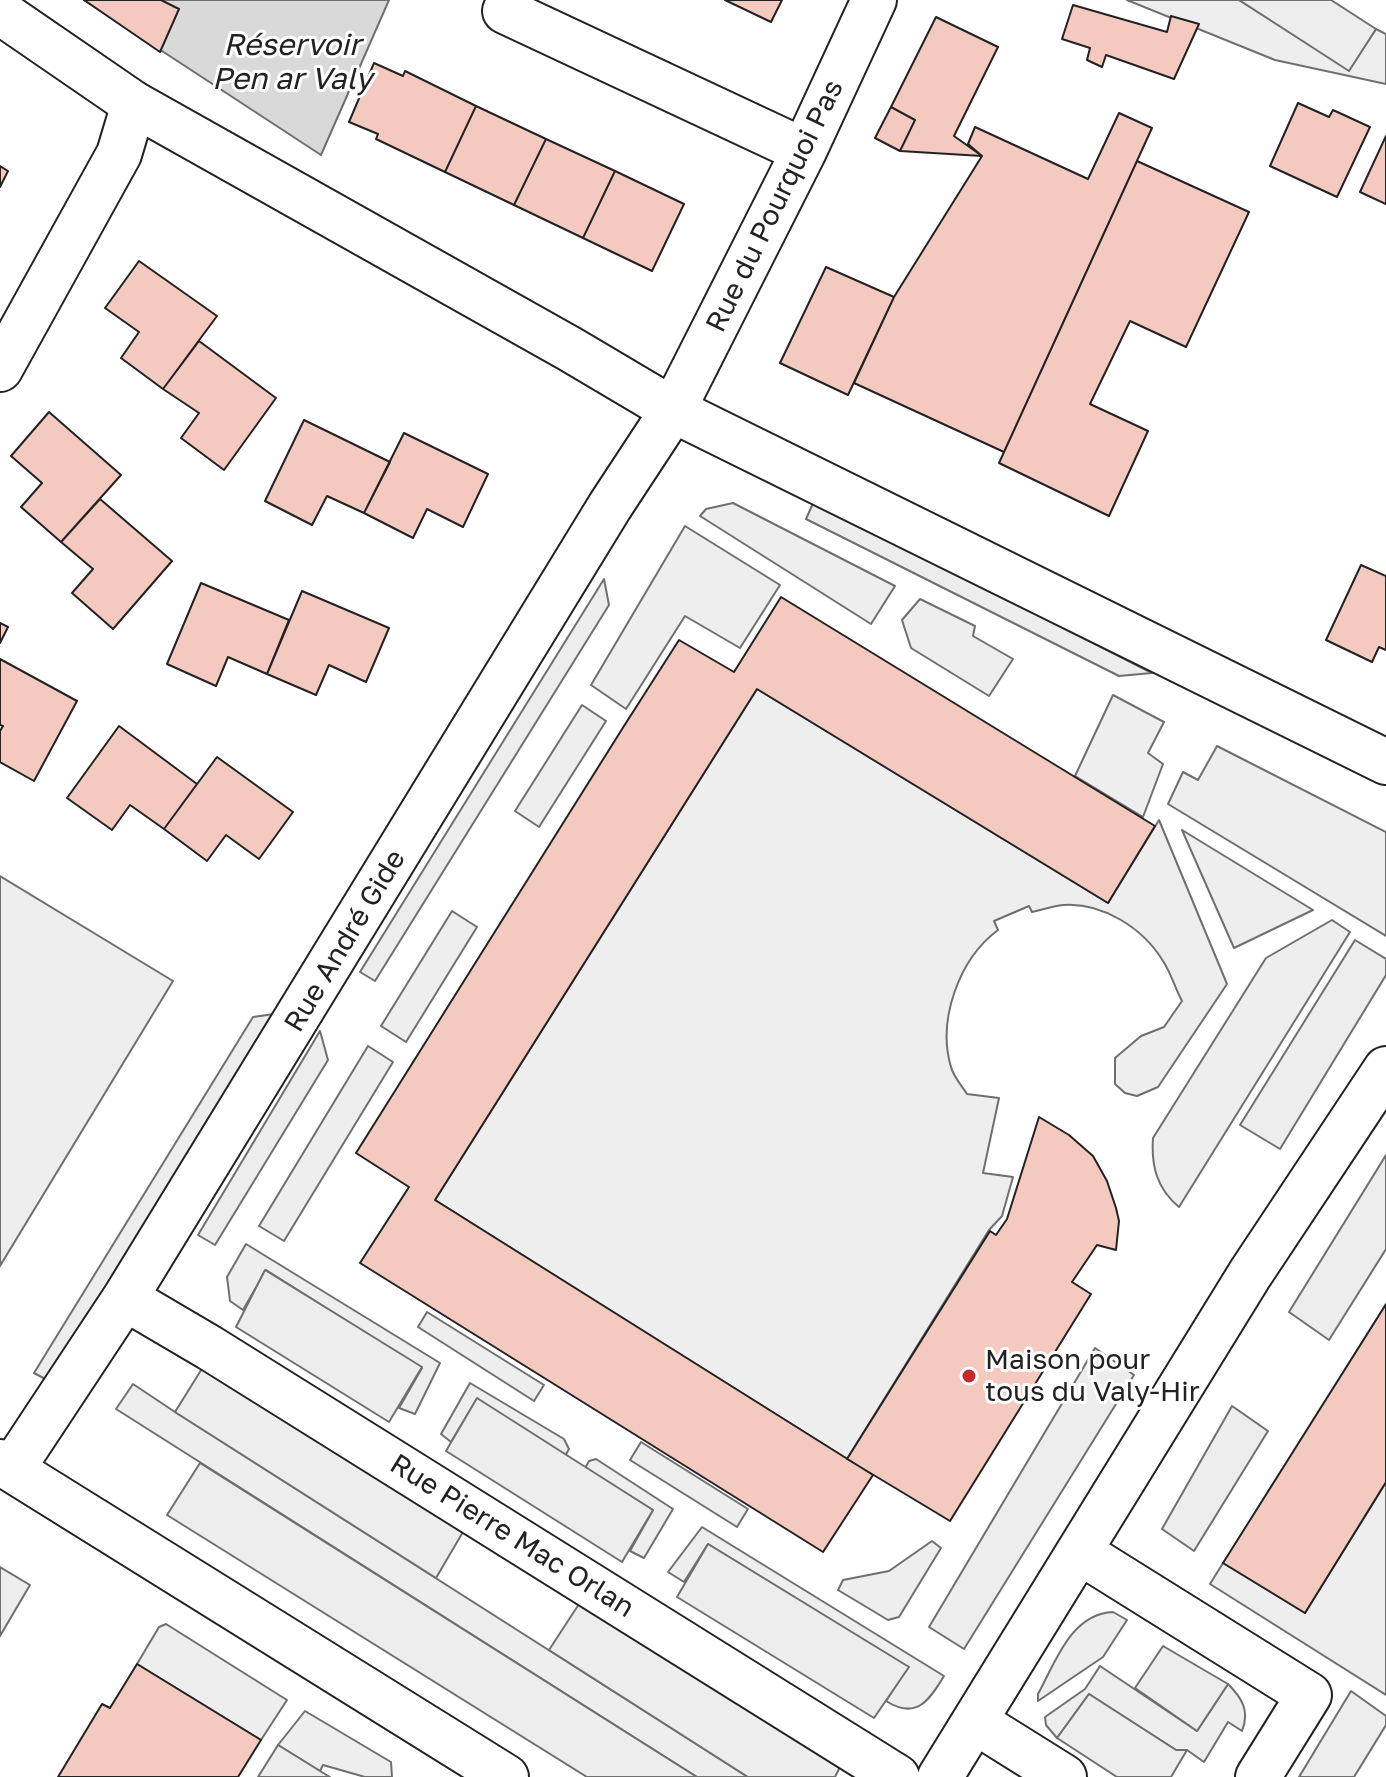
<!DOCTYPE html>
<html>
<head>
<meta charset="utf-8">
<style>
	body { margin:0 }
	canvas { display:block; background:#fff }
</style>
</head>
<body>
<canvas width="1386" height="1777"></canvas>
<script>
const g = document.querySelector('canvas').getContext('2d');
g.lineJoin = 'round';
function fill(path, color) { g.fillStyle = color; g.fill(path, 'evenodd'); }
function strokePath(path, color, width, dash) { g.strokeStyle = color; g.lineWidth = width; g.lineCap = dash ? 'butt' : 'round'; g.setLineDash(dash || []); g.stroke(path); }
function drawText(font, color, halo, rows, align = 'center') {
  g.font = font + ' "Golos Text",sans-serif'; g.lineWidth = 6; g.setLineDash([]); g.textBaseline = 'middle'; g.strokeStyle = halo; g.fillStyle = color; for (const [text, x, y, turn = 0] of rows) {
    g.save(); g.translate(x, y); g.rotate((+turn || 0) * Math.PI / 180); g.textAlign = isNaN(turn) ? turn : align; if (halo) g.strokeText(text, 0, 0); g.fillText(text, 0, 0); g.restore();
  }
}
const green = new Path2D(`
	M1127,0h112l110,70 27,-41 10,5v50l-111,-24z
	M733,503l162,83 -24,38 -171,-108 6,-7z
	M685,526l95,59 -40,63 -55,-32 -59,93 -35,-24z
	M920,599l55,27 -2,10 40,23 -24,37 -78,-48 -9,-28z
	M757,689l351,214 51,-83 68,164 -69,103 -21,9 -12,-3 -10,-9v-26l26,-22 23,-9 18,-26c-7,-13 -11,-28 -19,-40 -20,-33 -61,-59 -100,-56 -10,1 -21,5 -31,7l-3,-6 -35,15 4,9c-39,29 -61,90 -47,137 2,9 11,19 16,27l32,4 -16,75 30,4 -11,39 -13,14 -142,229 -412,-259z
	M1113,695l51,27 -16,31 15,11 -20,53 -68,-41z
	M582,705l24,16 -67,106 -24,-16z
	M1217,746l169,86v104l-218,-132 15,-32 15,8z
	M1182,830l131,80 -79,38z
	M0,876l173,105 -173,285z
	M452,911l25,16 -71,115 -25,-16z
	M1332,920l18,12 -171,275c-22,-18 -28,-41 -26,-69l113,-180z
	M368,1046l25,16 -109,179 -25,-15z
	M246,1244l194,119 -25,51 -16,-6 23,-40 -156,-98 -23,40 -13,-9 -3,-24z
	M427,1312l117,73 -10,16 -116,-74z
	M470,1383l94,56 5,10 -4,7 -88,-57 -26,43 -10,-8z
	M133,1384l42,28 573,365h-51l-581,-368z
	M641,1442l107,67 -11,18 -107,-67z
	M596,1459l77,50 -29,49 -14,-7 23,-41 -68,-42 4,-7z
	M1386,1482v213l-176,-111 13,-21 82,50z
	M702,1527l242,149c-15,25 -28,44 -58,25l22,-34 -200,-123 -24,38 -16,-10z
	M932,1541l9,7 -42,69 -11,3 -50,-30 5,-10 46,-9z
	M1113,1612l14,8 -24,37 -65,44v-7c18,-33 33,-80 75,-82z
	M166,1624l121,76 -26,40 -124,-76 22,-37z
	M1100,1666l97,65 31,-47c14,14 22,27 14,47l-14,-9 -24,40 -17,-12h-11l-87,-56 -32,44 -11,-13 -1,-8 40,-28z
	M305,1711l86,51 1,15h-27l-42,-12 -3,6 -42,-26z`);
fill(green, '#eee');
strokePath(green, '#6f6f6f', 2);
const parking = new Path2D(`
	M1239,0h92l45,29 -27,42z
	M814,501l338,172 -33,3 -313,-157z
	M604,579l5,26 -234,376 -15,-9z
	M1355,940l31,19v16l-106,174 -40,-24z
	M281,1013l-232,368 -15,-8 219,-356z
	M320,1031l8,29 -113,185 -17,-10z
	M1386,1155v94l-57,91 -40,-28z
	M265,1270l157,97 -33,55 -153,-95z
	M1095,1348l39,27 -170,274 -35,-22z
	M203,1367l260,165 -27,46 -261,-166z
	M477,1398l176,112 -31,52 -176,-111z
	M1232,1406l36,25 -74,120 -32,-22z
	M200,1463l497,314h-110l-420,-262z
	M708,1544l201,123 -35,51 -197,-121z
	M0,1567l30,18 -30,51z
	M579,1604l262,161 -6,12h-87l-199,-127z
	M1163,1646l65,38 -31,47 -62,-43z
	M1351,1691l35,25v9l-32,52h-55z
	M1089,1694l87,56h11l-16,27h-54l-60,-39z
	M278,1745l42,26 10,6h-72z`);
fill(parking, '#ededed');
strokePath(parking, '#6f6f6f', 2);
const water = new Path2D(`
	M84,0h305l-68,155z`);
fill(water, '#d9d9d9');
strokePath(water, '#6f6f6f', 2);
const building = new Path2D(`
	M84,0h77l18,9 -19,43z
	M725,0h57l-11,22z
	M1073,5l94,27 4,-16 28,8 -25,55 -68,-24 -4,12 -15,-7 3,-12 -28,-9z
	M936,17l62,30 -44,89 28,20 -82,-5 15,-31 -24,-13z
	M374,63l29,13 2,-5 71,35 -31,66 -69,-33 2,-5 -29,-12z
	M1298,103l31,14 4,-7 37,17 -33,70 -67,-31z
	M476,106l70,33 -32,66 -69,-33z
	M891,107l24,13 -15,31 -25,-13z
	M1119,113l33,15 -148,324 -150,-69 40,-86 88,-141 -14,-12 7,-17 113,52z
	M1386,136v68l-26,-12z
	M546,139l69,32 -32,67 -69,-33z
	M1137,161l112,51 -63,135 -56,-26 -40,83 58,27 -39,85 -110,-53z
	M0,166l8,5 -8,16z
	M615,171l69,33 -32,67 -69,-33z
	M139,261l78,55 -54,73 -42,-31 18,-26 -34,-24z
	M826,267l68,30 -46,98 -68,-32z
	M199,341l77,57 -52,72 -43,-32 18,-25 -36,-24z
	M49,412l72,63 -60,67 -40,-35 21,-24 -31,-27z
	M304,420l86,42 -26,51 -37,-17 -15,29 -47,-24z
	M404,433l84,41 -25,53 -36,-18 -14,29 -49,-25z
	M100,499l72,62 -59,68 -41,-36 21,-24 -32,-27z
	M1361,565l25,11v74l-7,-3 -7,15 -46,-22z
	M201,583l88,37 -22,54 -39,-17 -12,29 -49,-22z
	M302,591l87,37 -23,54 -37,-17 -13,30 -49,-21z
	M781,597l374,229 -47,77 -351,-214 -322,511 438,275 -50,77 -463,-289 49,-76 -53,-34 268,-427 55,-86 55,32z
	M0,623l8,4 -8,16z
	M0,659l77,42 -43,80 -34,-19v-31l3,-5 -3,-1z
	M119,726l78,58 -33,45 -34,-24 -18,25 -45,-32z
	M217,757l76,55 -34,47 -33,-24 -19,26 -43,-32z
	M1039,1117l30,18 24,21 14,25 9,27 3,13 -3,29 -19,-5 -25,37 19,12 -141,227 -103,-62 143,-228 6,4 11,-16z
	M1386,1304v178l-81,131 -82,-50z
	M137,1664l124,76 -23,37h-180l44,-73 8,4z`);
fill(building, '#f3c9c0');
strokePath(building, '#222', 2);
const street = new Path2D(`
	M505,11l299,140
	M0,369l119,-215 15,-50
	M125,1298l85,50 687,429
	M0,1462l506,315
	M12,1469l113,-171 485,-792 63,-96 131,-259 70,-151
	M1080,1552l229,143 -51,82
	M976,1722l88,55
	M940,1777l310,-503 136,-205`);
const secondary = new Path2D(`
	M0,12l134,92 436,245 103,61 713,352`);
strokePath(street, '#222', 48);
strokePath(secondary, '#222', 48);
strokePath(street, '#fff', 44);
strokePath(secondary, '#fff', 44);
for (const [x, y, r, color] of [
	[969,1376,8,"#c62828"]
]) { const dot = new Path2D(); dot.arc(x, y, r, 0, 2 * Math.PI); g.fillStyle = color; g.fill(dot); strokePath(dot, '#fff', 3); }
drawText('28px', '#222', '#fff', [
	["Rue du Pourquoi Pas",775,206,-64],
	["Rue André Gide",345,941,-59],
	["Rue Pierre Mac Orlan",512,1536,32]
]);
drawText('28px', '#222', '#fff', [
	["Maison pour",985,1360],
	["tous du Valy-Hir",985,1392]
], 'left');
drawText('italic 30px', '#222', '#fff', [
	["Réservoir",292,45],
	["Pen ar Valy",292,79]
]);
</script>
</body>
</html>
